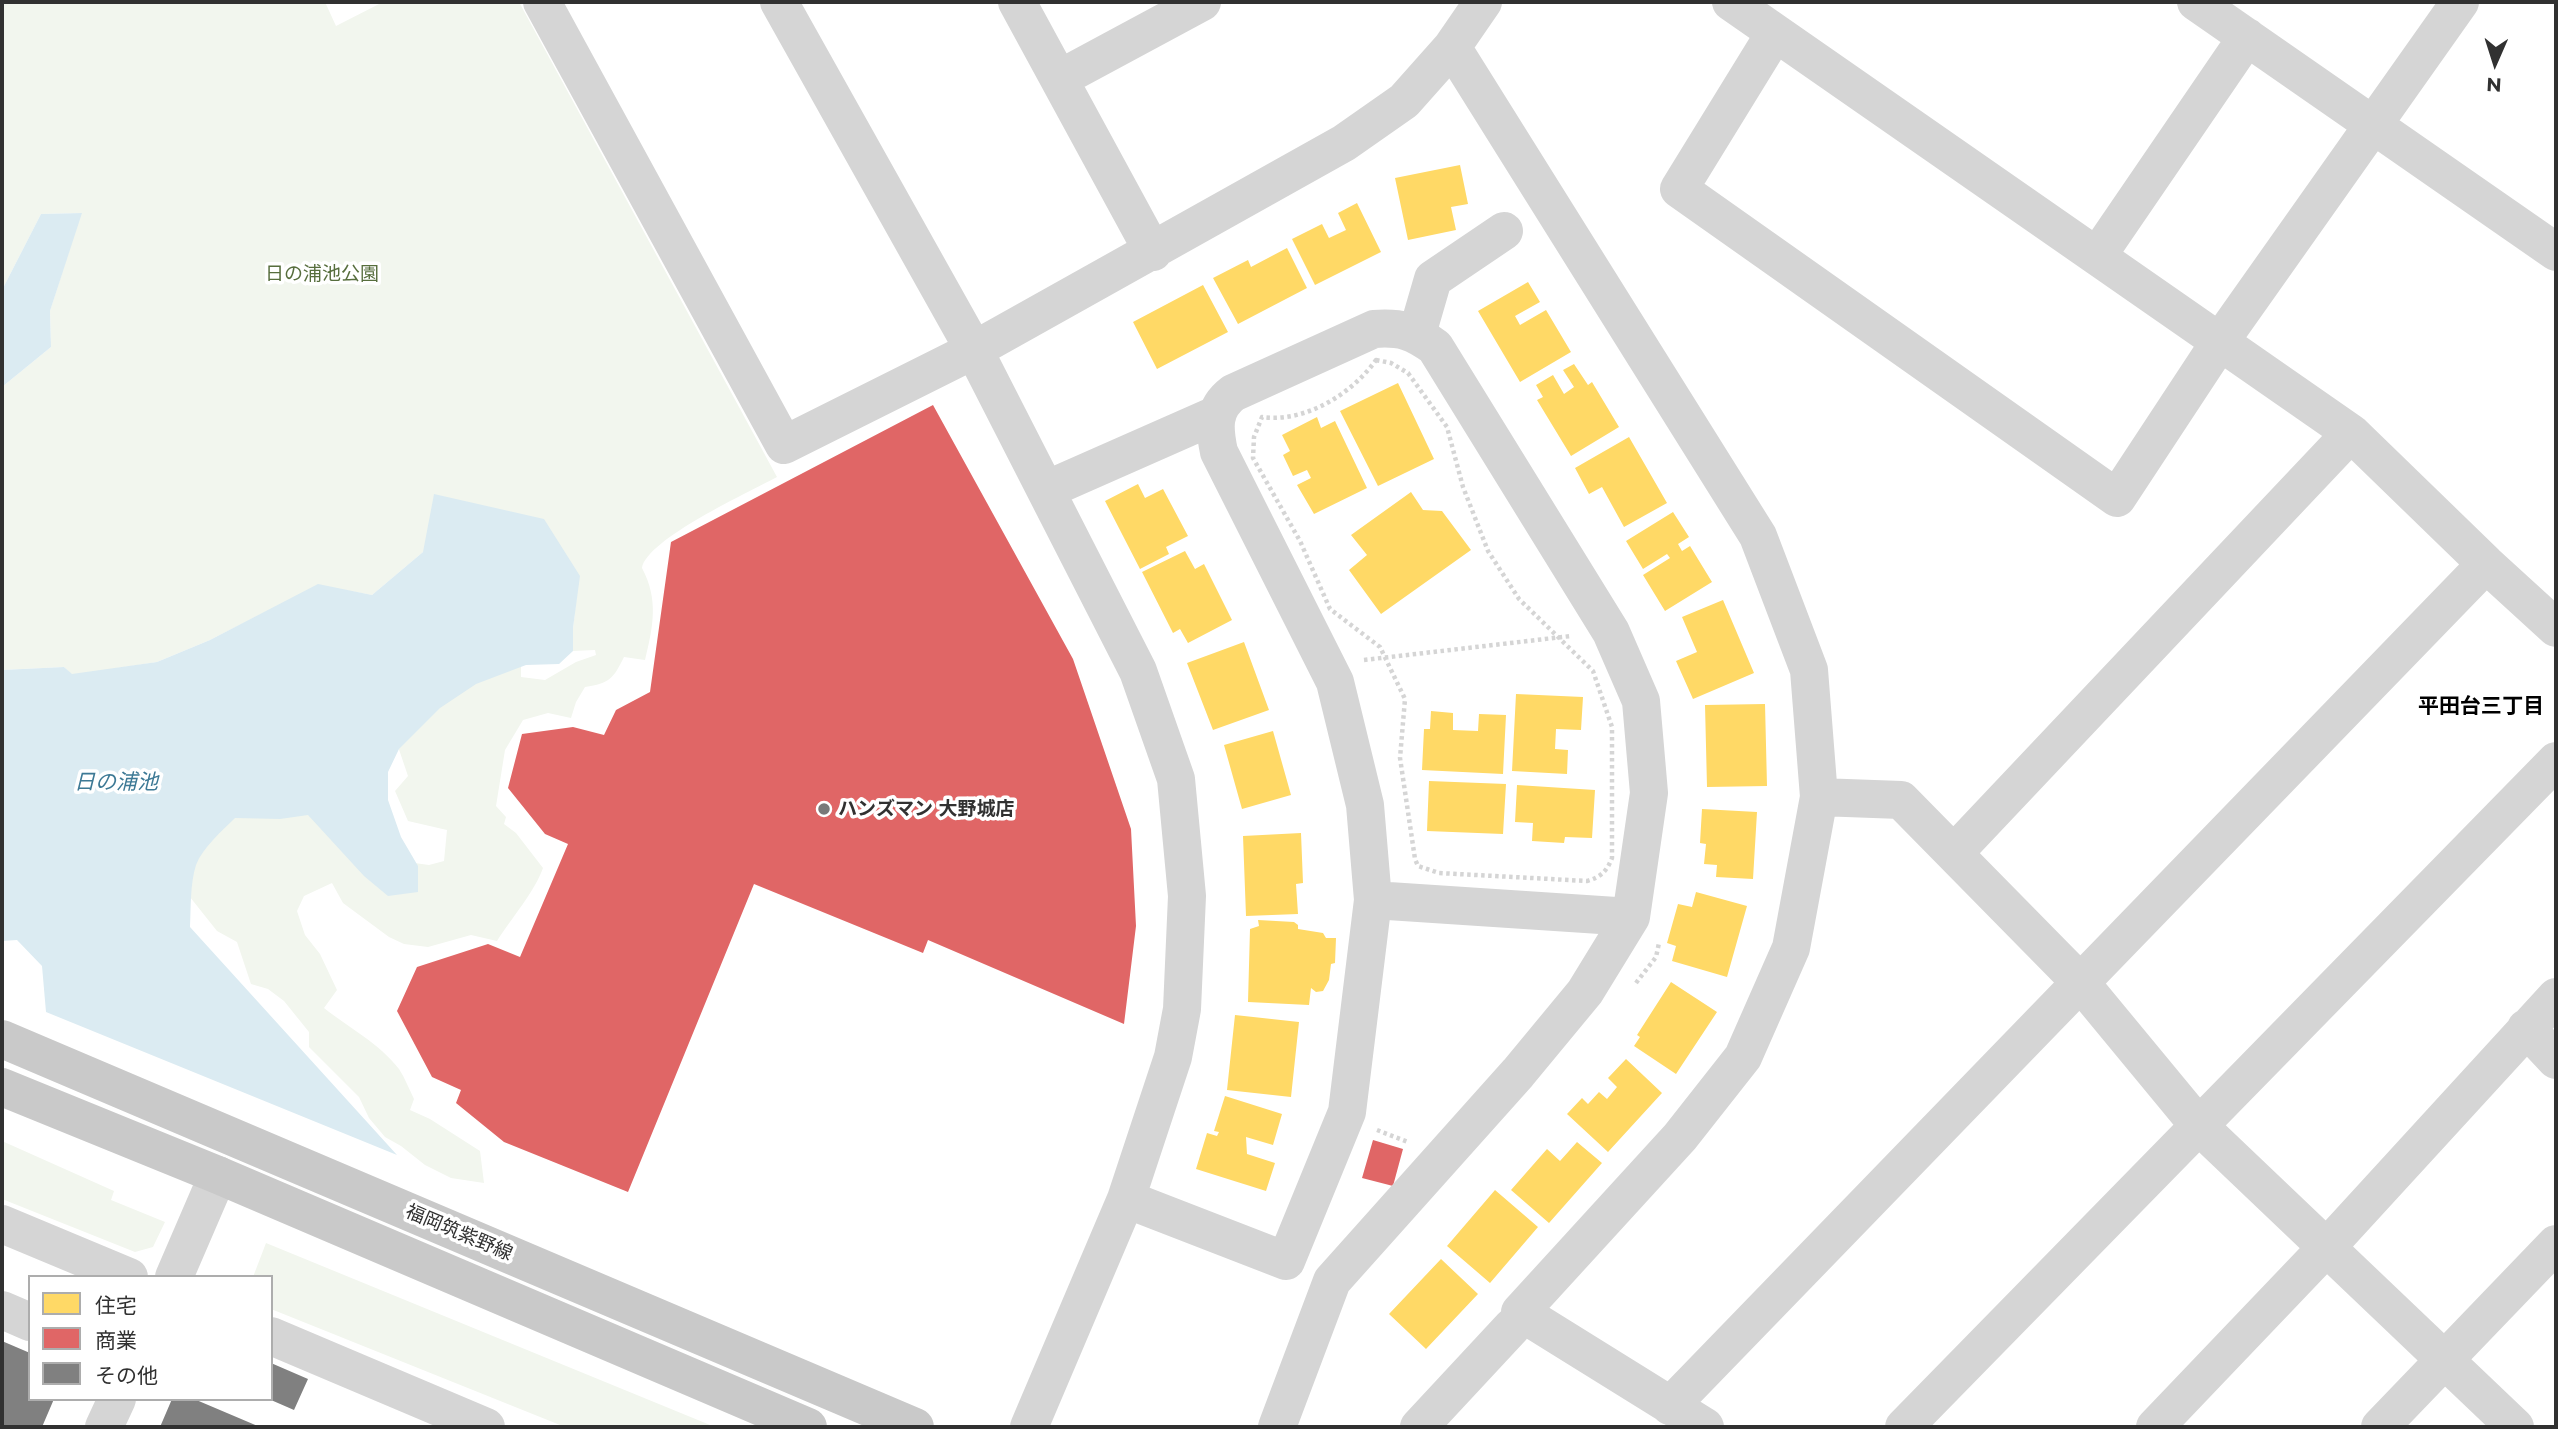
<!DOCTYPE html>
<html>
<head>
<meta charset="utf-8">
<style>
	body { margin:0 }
	#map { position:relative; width:2558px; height:1429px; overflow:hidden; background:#fff; font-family:Montserrat,"Noto Sans JP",sans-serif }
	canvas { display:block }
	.frame { position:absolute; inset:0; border:4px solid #313131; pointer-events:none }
	.legend { position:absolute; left:28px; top:1275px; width:245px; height:126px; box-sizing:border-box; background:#fff; border:2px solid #adadad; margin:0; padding:9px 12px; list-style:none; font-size:21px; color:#313131 }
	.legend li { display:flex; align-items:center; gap:14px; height:35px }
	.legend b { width:35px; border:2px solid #adadad }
	.north { position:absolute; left:2460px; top:28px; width:70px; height:70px; -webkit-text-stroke:5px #fff; paint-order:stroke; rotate:183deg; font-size:19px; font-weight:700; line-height:28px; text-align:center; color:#313131 }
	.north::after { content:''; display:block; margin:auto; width:24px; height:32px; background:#313131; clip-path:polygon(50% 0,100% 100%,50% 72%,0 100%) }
</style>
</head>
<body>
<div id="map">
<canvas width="2558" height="1429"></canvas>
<div class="frame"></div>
<ul class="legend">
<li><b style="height:19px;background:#ffd966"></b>住宅</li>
<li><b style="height:19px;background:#e06666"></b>商業</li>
<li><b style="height:19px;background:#808080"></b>その他</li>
</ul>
<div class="north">N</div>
</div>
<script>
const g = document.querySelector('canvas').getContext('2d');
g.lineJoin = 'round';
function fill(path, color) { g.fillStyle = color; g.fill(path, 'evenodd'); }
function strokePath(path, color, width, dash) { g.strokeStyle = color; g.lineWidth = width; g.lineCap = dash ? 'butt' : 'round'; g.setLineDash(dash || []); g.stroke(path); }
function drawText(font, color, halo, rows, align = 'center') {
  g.font = font + ' Montserrat,"Noto Sans JP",sans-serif'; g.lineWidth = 7; g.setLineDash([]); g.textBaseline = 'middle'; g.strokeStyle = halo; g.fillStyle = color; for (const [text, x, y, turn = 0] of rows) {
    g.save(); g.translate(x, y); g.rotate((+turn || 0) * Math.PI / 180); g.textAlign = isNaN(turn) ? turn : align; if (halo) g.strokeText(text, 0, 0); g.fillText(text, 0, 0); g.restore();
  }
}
fill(new Path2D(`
	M2,2h323l11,24 47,-24h136l258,475c-28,15 -130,62 -135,91 17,32 11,59 3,92l-21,-3c-11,22 -14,26 -39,30l-9,15 -5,16 -23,-5 -25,7 -18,30 -9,56 10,11 -2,7 12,9 27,35c-8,23 -32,51 -46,73l-26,-6 -43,12 -24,-3 -15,-7 -46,-34 -11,-20 -28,13 -7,15 8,24 15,19 17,36 -13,18c25,20 55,35 75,61 6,9 10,20 15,30l-4,11 20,9 50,32 4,32 -33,-5 -26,-13 -24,-19 -16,-9 -16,-19 -10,-21 -50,-50v-15l-25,-31 -16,-12 -17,-5 -14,-42 -20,-11 -35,-44 32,-63 68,-37 97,71 50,7 15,-4 3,-31 -39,-9 -13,-30 13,-15 -19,-56 132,-64v21l24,3 31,-18 20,-7 -1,-5 -22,1v-23l6,-52 -156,-24 -51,43 -54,-10 -108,55 -53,22 -85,13 -8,-8 -62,3v-283l49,-40 -1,-36 31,-98 -40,1 -39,76z
	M2,1141l112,50 -3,9 54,22 -12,25 -18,5 -133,-53z
	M266,1243l449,184h-150l-294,-118v-32h-18z`), '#f2f6ee');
fill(new Path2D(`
	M82,213l-32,98 1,36 -49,40v-97l39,-76z
	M434,494l110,25 36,57 -7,52v23l-14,13 -33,1 -50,19 -36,24 -41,41 -11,23v28l13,37 17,29v26l-30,4 -24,-20 -56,-61 -28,4 -45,-1c-13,13 -32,29 -39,47 -6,19 -5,42 -6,62l207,228 -351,-143 -4,-46 -25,-26 -15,1v-271l62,-3 8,7 85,-12 53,-22 108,-56 54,11 51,-43z`), '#dbebf2');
fill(new Path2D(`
	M1460,165l8,39 -17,3 5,23 -48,10 -13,-62z
	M1357,203l24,49 -66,33 -23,-46 30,-15 7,14 17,-8 -8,-17z
	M1287,248l20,40 -69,36 -25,-46 35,-18 3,7z
	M1528,282l12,20 -25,14 5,9 26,-15 25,42 -51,30 -42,-71z
	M1203,285l25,47 -71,37 -24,-47z
	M1574,364l14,21 4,-3 27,45 -48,29 -34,-56 6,-3 -7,-12 17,-10 11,19 10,-7 -11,-17z
	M1398,383l36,76 -56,27 -38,-75z
	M1317,417l4,11 14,-7 32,67 -53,26 -17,-29 14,-7 -4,-8 -14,6 -10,-21 7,-4 -8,-16z
	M1629,437l38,66 -43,24 -22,-40 -13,7 -14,-26z
	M1138,484l7,14 18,-9 25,47 -22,11 3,7 -29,15 -35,-68z
	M1411,492l12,18 19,1 29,39 -90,64 -32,-44 18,-15 -16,-20z
	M1673,512l16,25 -11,7 4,7 8,-5 22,36 -47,29 -22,-36 27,-17 -3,-4 -24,15 -17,-28z
	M1185,551l10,18 9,-5 28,56 -44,23 -8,-14 -7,4 -31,-61z
	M1723,600l31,73 -61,26 -17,-38 21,-9 -15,-35z
	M1244,642l25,68 -56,20 -26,-67z
	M1516,694l67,3 -2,33 -25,-1 -1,20 13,1 -1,24 -55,-3z
	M1765,704l2,82 -60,1 -2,-82z
	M1431,711l22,2v17l25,1 1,-17 27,1 -3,59 -81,-4 2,-41h6z
	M1273,731l18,64 -49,14 -18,-64z
	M1429,781l77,3 -3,50 -76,-3z
	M1517,785l78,5 -3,48 -27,-1 -1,6 -32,-2 1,-18 -18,-1z
	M1702,809l55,3 -4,67 -37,-2 1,-12 -13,-1 2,-20 -6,-1z
	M1301,833l2,50 -7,1 2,30 -52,2 -3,-80z
	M1696,892l51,14 -20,71 -55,-16 4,-15 -9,-3 11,-39 14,3z
	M1258,920l36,2 4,3v4l25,4 3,5h10l-1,25 -4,1 -2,16 -6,11 -7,1 -5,-4 -2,17 -61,-3 2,-73 9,-3z
	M1671,982l46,30 -41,62 -42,-28 6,-9 -3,-2z
	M1235,1015l64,7 -8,75 -64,-7z
	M1626,1059l36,34 -54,59 -41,-38 15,-16 6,6 11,-12 8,7 10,-12 -9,-9z
	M1225,1096l57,18 -9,31 -27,-8 1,17 28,9 -9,28 -70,-22 11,-36 10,3 2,-4 -5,-1z
	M1577,1142l25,21 -53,60 -38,-33 36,-41 13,12z
	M1495,1190l43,37 -48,56 -43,-37z
	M1441,1259l37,35 -52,55 -37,-35z`), '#ffd966');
fill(new Path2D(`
	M933,405l140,254 58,170 5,97 -12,98 -196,-84 -5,13 -169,-69 -126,308 -124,-50 -48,-39 5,-13 -29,-13 -35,-66 20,-44 71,-23 32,13 48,-113 -23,-10 -37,-46 14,-54 51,-7 31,8 12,-25 34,-18 21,-150z
	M1373,1140l30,9 -10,37 -31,-8z`), '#e06666');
fill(new Path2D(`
	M2,1341l28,12v46h24l-12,28h-40z
	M271,1363l37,16 -14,31 -23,-10z
	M172,1399h22l66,28h-100z`), '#808080');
strokePath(new Path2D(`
	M1376,360l15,3 17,10 39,54 16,60 25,64 31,48 74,72 19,56v131c-5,13 -11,19 -25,23l-148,-8 -21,-7 -3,-7 -15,-101 5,-59 -25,-52 -50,-38 -30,-68 -47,-83 1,-21 8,-20c43,6 90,-23 114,-57z
	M1364,660l207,-24
	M1636,983l20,-26 3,-14
	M1377,1130l31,12`), '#d5d5d5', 4.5, [3.5, 3.5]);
strokePath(new Path2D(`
	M542,2l242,443 190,-95 370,-207 60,-42 48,-54 31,-45
	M779,2l195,348 164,321 38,108 11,117 -5,113 -9,48 -47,142 -97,228
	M1017,2l136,250
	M1731,2l620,431 135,131 70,64
	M2196,2l360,250
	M1775,33l-96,156 438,309 102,-155 241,-341
	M1452,47l306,489 51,134 10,127 -28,151 -48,109 -63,80 -160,175 185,115
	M1059,79l143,-77
	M2098,255l149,-218
	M1417,334l16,-55 71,-48
	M1046,490l170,-75
	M1819,797l82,3 179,182 119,144 316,301
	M1954,853l397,-420
	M1373,900l258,17
	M2526,1028l30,32
	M1126,1199l160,62 61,-149 26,-212 -8,-95 -30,-123 -116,-230c-5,-24 -7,-43 14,-59l141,-64c27,-2 39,2 61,18l176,285 30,69 8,92 -18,124 -46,75 -67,81 -186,208 -55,146
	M2,1224l127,53
	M174,1277l44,-102
	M2,1310l28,12
	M271,1336l215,91
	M1670,1406l816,-842
	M104,1427l13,-28
	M1419,1427l93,-100
	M1904,1427l652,-666
	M2155,1427l171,-179 230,-251
	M2380,1427l176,-183`), '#d5d5d5', 38);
strokePath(new Path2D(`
	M2,1039l913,388
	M2,1087l216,88 590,252`), '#c9c9c9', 38);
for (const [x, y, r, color] of [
	[824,809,7,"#797979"]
]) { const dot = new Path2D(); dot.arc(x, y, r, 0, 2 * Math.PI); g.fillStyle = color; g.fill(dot); strokePath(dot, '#fff', 2.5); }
drawText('19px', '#576e3d', '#fff', [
	["日の浦池公園",322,274]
]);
drawText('bold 19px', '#313131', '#fff', [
	["ハンズマン 大野城店",838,809]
], 'left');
drawText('19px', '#313131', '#fff', [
	["福岡筑紫野線",459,1233,23]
]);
drawText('bold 21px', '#000', '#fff', [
	["平田台三丁目",2481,707]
]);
drawText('italic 21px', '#3d7995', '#fff', [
	["日の浦池",116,783]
]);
</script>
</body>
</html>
